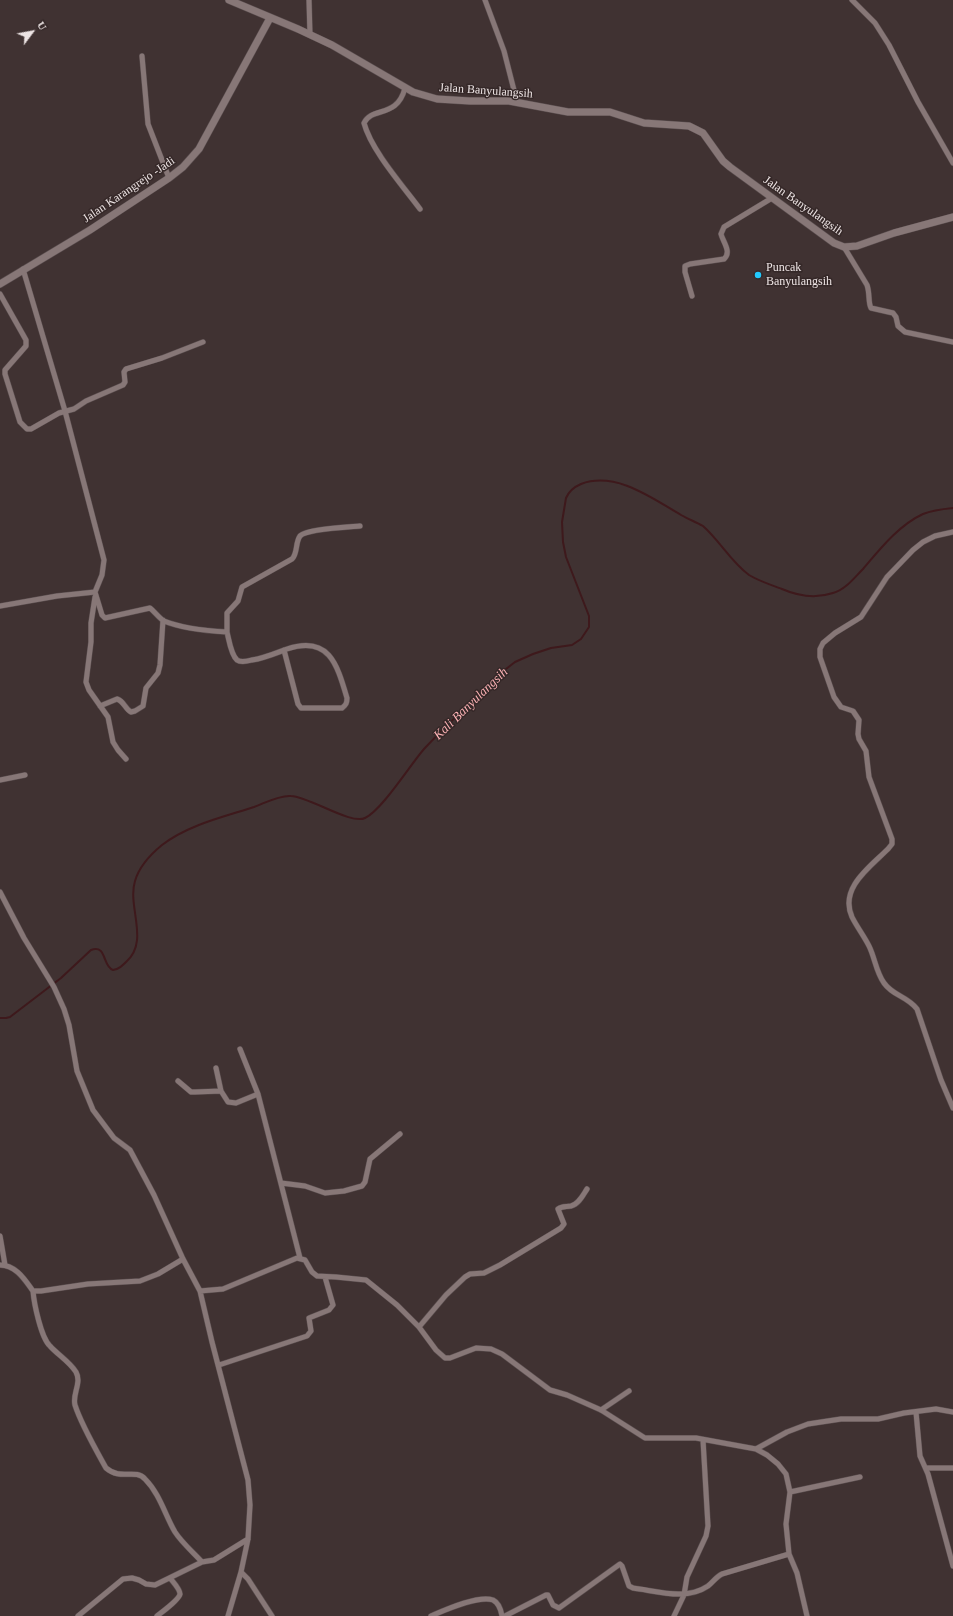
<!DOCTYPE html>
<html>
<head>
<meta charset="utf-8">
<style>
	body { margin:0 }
	#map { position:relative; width:953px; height:1616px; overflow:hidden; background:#403232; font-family:Georgia,serif }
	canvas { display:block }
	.north { position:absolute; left:12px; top:12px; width:40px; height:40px; -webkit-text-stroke:3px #352828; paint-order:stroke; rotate:58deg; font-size:11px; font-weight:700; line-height:16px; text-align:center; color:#ede4e4 }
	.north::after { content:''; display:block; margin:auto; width:14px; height:18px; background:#ede4e4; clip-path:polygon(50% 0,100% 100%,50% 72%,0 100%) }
</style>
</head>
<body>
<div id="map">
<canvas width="953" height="1616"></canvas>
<div class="north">U</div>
</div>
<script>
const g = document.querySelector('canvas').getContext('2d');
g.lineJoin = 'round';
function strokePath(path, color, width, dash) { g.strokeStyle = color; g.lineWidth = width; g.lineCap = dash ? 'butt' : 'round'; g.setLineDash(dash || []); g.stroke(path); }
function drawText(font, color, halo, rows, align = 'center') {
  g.font = font + ' Georgia,serif'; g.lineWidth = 3; g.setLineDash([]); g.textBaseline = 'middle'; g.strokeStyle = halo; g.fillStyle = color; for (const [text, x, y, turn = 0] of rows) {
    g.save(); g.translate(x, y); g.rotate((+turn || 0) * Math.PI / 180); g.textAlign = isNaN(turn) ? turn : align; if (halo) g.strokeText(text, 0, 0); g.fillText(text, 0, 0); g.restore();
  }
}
strokePath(new Path2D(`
	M0,1018h6l4,-1 51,-39 30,-28c16,-6 11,16 22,20 6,-1 9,-4 13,-8 24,-21 1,-55 9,-81 4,-14 16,-27 27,-36 26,-20 61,-28 92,-38 11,-4 25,-12 37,-11 19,1 60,29 74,22 17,-8 45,-53 59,-69 26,-28 55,-54 82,-80l9,-7 18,-8 18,-6 21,-3 9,-6 8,-12v-11l-23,-59 -3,-15 -1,-20 4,-24c3,-7 8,-11 15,-14 35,-13 71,14 100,31 7,4 15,7 22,11 17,15 28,36 46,49 10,6 22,10 33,14 16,7 33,10 51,4 12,-3 21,-15 30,-24 17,-20 36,-44 60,-55 10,-4 20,-5 30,-6`), '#3e191c', 2);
const street = new Path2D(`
	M309,0l1,35
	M485,0l19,51 13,51
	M852,0l23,23 14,22 29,57 35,61
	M142,56l6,68 21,54
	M405,88c-8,31 -33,18 -41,35 7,27 39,63 56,86
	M844,247l23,38c3,8 1,18 4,23l22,5 3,4 2,9 7,6 48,10
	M23,269l42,142 39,149 -2,15 -7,17
	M0,294l26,46v6l-21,24v4l15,48 7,7h4l28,-16 15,-4 12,-8 37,-16 2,-3 -1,-10 2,-3 36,-11 41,-16
	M692,296l-7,-24v-6l5,-2 34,-5c8,-7 -1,-17 -3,-25l3,-7 48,-29
	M953,532l-18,4 -12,6 -10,8 -26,27 -26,40 -26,16 -12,10 -3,6v8l14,40 7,10 12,4 6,9 -1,14 1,5 7,12 3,26 23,62v5l-4,5c-18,18 -49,39 -36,68 5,10 12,19 17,29 6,12 7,26 15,37 9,13 23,13 33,26l24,71 12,28
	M95,597l-4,26v19l-5,40 3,8 19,27 5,25 5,8 8,9
	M0,606l57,-10 38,-4 7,23 3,3 45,-10c5,4 9,10 14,13 17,7 45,10 63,11v-19l11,-12 4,-14 50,-28c6,-6 3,-16 8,-23 6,-7 49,-9 60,-10
	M227,632c2,8 4,23 10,28 4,3 11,1 15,0 13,-2 24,-7 35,-11 42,-14 50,15 60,49 0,5 -1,7 -5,10h-41l-3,-4 -14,-54
	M100,706l17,-7c7,2 8,10 14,13l4,-1 8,-5 3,-18 12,-15 2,-8 3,-45
	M0,780l25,-5
	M0,892l24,46 30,49 10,22 5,16 8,46 16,39 21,28 16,12 24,45 29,64 17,32 12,51 36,138 2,25 -2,34 -7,33 7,7 24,37
	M240,1049l18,45 42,164
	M216,1068l5,23 7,11 8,1 22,-9
	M178,1081l13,11h4l26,-1
	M281,1183l24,3 20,7 19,-2 18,-5 3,-4 5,-23 30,-25
	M0,1236l5,29
	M0,1265c16,0 25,15 33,26h8l47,-7 52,-3 18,-7 25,-15
	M33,1291c1,12 8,47 17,55 8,9 19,15 26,26 6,11 -4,22 -1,33 6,19 21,45 31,63 15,13 29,0 39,11 15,15 20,36 30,53 7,11 19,21 27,30
	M200,1291l23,-2 74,-31 8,2 7,12 5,4 19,1 30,3 31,25 22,22 17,23 9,8h5l26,-10 15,1 11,5 48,36 17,5 34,15 44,28h51l60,11 31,-17 21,-8 33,-5h37l26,-6 32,-4 17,3
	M419,1327l27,-32 19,-18 5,-3 14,-1 16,-8 61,-37 3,-4 -6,-15c4,-3 8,-2 13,-3 8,-2 12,-11 16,-17
	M219,1365l88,-29 4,-5 -2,-13 20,-8 4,-5 -8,-28
	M601,1410l28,-19
	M916,1412l4,44 8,18 25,92
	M756,1449l11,6 11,9 8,10 4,18 -4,32 3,30 8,19 10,43
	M926,1468h27
	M790,1492l70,-15
	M78,1616l45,-37 9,-1 7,2 7,4 9,1 47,-23 12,-2 34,-21
	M157,1616c5,-4 22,-16 23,-22 0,-5 -7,-12 -10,-16
	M228,1616l13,-44
	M431,1616c14,-6 47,-21 62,-16 6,3 8,10 9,16
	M505,1616l41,-21h2l5,10 6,3 61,-44 2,2 7,20 4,2c24,3 53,13 75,-2 5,-4 8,-9 14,-12l67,-20
	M674,1616l10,-21 3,-18 19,-41 2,-10 -5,-86`);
const secondary = new Path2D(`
	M229,0l69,29 34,16 81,47 24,7 33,2h39l59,11h42l34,11 45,3 14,7 20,28 7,6 104,76 10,4 13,-1 37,-13 59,-16
	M0,284l90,-54 79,-52 14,-11 16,-18 71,-131`);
strokePath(street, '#5a4e4f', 6);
strokePath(secondary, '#5a4e4f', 8);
strokePath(street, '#877777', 5);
strokePath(secondary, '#877777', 7);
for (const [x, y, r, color] of [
	[758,275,4,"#22c9fd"]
]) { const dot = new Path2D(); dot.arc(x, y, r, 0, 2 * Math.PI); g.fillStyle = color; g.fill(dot); strokePath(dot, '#352828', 1.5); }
drawText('12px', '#ede4e4', '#352828', [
	["Jalan Banyulangsih",486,91,4],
	["Jalan Karangrejo -Jadi",129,190,-34],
	["Jalan Banyulangsih",803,206,35]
]);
drawText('12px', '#ede4e4', '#352828', [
	["Puncak",766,268],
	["Banyulangsih",766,282]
], 'left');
drawText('italic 13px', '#feb3b6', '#352828', [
	["Kali Banyulangsih",471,704,-44]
]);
</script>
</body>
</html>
